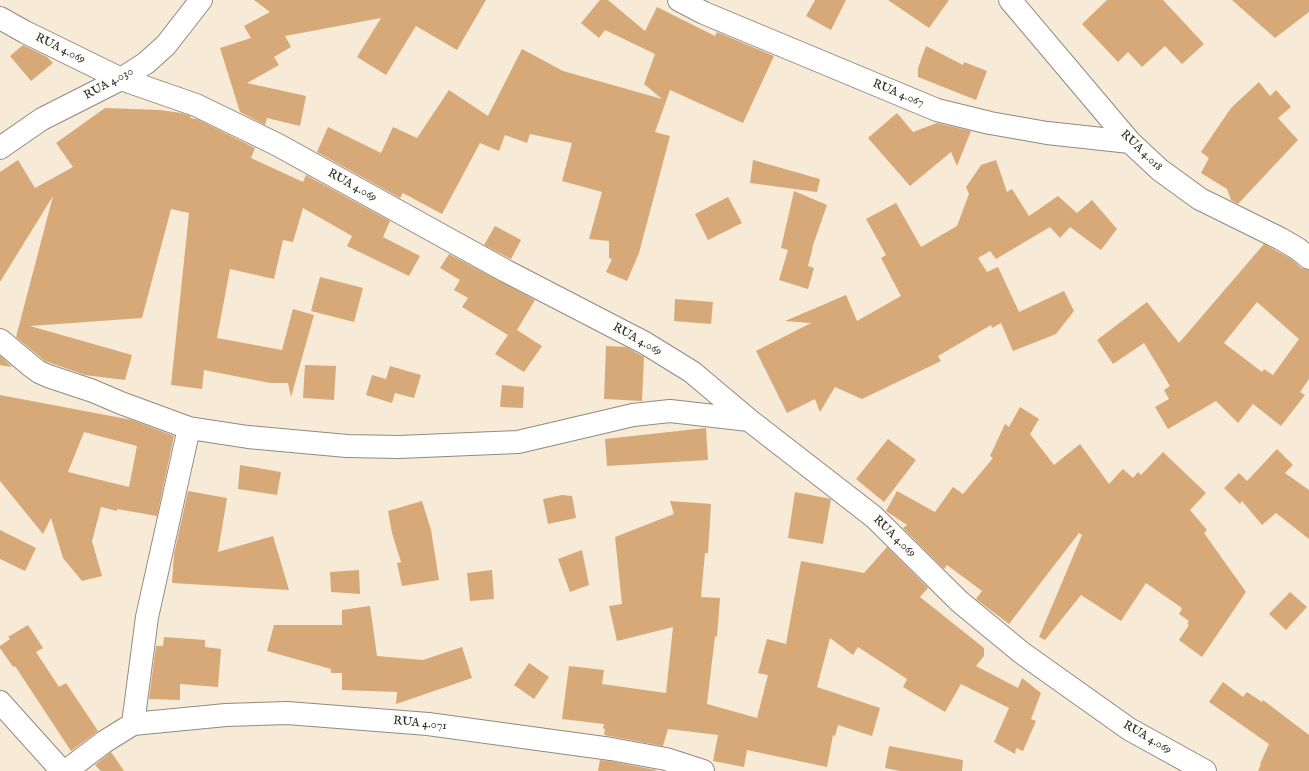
<!DOCTYPE html>
<html>
<head>
<meta charset="utf-8">
<style>
	body { margin:0 }
	canvas { display:block; background:#f7ead6 }
</style>
</head>
<body>
<canvas width="1309" height="771"></canvas>
<script>
const g = document.querySelector('canvas').getContext('2d');
g.lineJoin = 'round';
function fill(path, color) { g.fillStyle = color; g.fill(path, 'evenodd'); }
function strokePath(path, color, width, dash) { g.strokeStyle = color; g.lineWidth = width; g.lineCap = dash ? 'butt' : 'round'; g.setLineDash(dash || []); g.stroke(path); }
function drawText(font, color, halo, rows, align = 'center') {
  g.font = font + ' "IM FELL English",serif'; g.lineWidth = 3; g.setLineDash([]); g.textBaseline = 'middle'; g.strokeStyle = halo; g.fillStyle = color; for (const [text, x, y, turn = 0] of rows) {
    g.save(); g.translate(x, y); g.rotate((+turn || 0) * Math.PI / 180); g.textAlign = isNaN(turn) ? turn : align; if (halo) g.strokeText(text, 0, 0); g.fillText(text, 0, 0); g.restore();
  }
}
fill(new Path2D(`
	M254,0h232l-29,50 -41,-24 -30,49 -29,-18 24,-39 -96,18 6,11 -17,10 5,8 -32,18 59,13 -6,30 -33,-8 -2,7 -25,-13 -20,-64 31,-10 -7,-12 26,-14z
	M600,0h8l37,31 12,-24 58,29 2,-4 57,24 -31,67 -73,-33 -15,42 15,4 -31,117 -12,28 -21,-9 6,-13 -3,-1v-17l-20,-2 13,-47 -40,-11 10,-38 -42,-9 -3,9 -22,-8 -6,16 -19,-8 -38,71 -39,-21 -3,5 -83,-46 11,-25 53,26 12,-26 24,11 32,-48 39,26 34,-67 41,22 99,28 -18,-15 11,-30 -50,-24 -6,8 -18,-15z
	M815,0h31l-15,30 -25,-14z
	M888,0h61l-20,28z
	M1107,0h56l41,44 -22,20 -17,-18 -23,21 -14,-15 -10,10 -36,-38z
	M1232,0h77v12l-34,26z
	M23,45l24,12 6,6 -22,18 -21,-25z
	M926,46l37,19 1,-3 23,9 -11,29 -58,-23v-9z
	M1259,82l11,14 6,-6 15,17 -13,11 20,22 -60,64 -7,-4 -4,-11 -26,-16 8,-15 -8,-6 30,-44z
	M105,108l55,2 21,3 10,3 -1,2 7,1 58,29 -4,10 52,24 3,-7 84,46 -7,16 37,19 -11,20 -62,-30 5,-10 -49,-28 -10,34 -10,-2 -9,39 -44,-10 -13,69 65,12 11,-41 21,6 -23,82 -3,-14h-18l-66,-13 -2,19 -31,-4 18,-172 -18,-4 -29,109 -112,8 102,29 -7,25 -40,-5 -40,-14 -29,-24 37,-141 -53,86v-110l18,-12 17,28 38,-21 -17,-24z
	M897,113l16,19 24,-9 34,8 -14,35 -6,-14 -41,34 -42,-48z
	M753,160l67,19 -3,13 -67,-9z
	M996,160l11,32 5,-3 17,27 29,-20 19,17 15,-13 25,29 -16,21 -31,-23 -10,11 -10,-11 -54,32 -6,-8 -12,7 9,14 11,-5 21,45 45,-21 10,20 -18,23 -43,17 -12,-28 -9,5 -1,-3 -53,31 3,5 -79,38 -27,-12 -15,25 -5,-13 -28,14 -31,-62 55,-28 -26,-2 61,-26 11,26 44,-25 -20,-38 5,-3 -20,-36 30,-16 25,44 36,-21 12,-32 -3,-7 15,-22z
	M794,191l33,14 -15,43 1,-1 -5,19 6,2 -6,21 -29,-9 9,-30 -7,-2z
	M728,197l14,26 -34,17 -13,-26z
	M495,226l26,14 -10,19 -27,-14z
	M1264,244l27,15 10,9 8,2v109l-9,13 5,3 -24,31 -28,-22 -15,19 -22,-22 -48,28 -13,-22 14,-8 -5,-9 6,-4 -26,-43 -31,21 -16,-24 50,-38 32,41zM1257,302l42,37 -26,36 -9,-6 -2,3 -38,-29z
	M449,254l86,46 -18,30 25,16 -18,26 -29,-18 13,-19 -46,-28 6,-9 -14,-8 6,-10 -20,-12z
	M320,277l43,11 -9,34 -43,-11z
	M675,299l38,3 -2,22 -37,-3z
	M606,346l20,1 18,10 -2,44 -38,-2z
	M0,356l12,11 -12,-2z
	M305,365l31,1 -2,34 -31,-2z
	M390,366l31,9 -7,23 -19,-5 -3,10 -26,-8 6,-20 14,4z
	M502,385l22,2 -1,21 -23,-1z
	M0,395l132,25 42,16 -17,80 -40,-7v2l-16,-4 -9,34 10,35 -20,5 -19,-23 -12,-40 -8,16 -43,-53zM84,432l53,14 -8,41 -61,-15z
	M1020,407l19,12 -9,15 24,31 26,-21 29,40 14,-15 10,9 5,-6 3,3 22,-23 43,41 -16,17 17,20 -3,3 42,59 -44,65 -23,-17 10,-15 -2,-1 2,-3 -10,-7 3,-6 -36,-25 -25,38 -40,-26 -36,45 -6,-3 43,-102 -3,-2 -70,91 -33,-25 6,-8 -35,-26 -3,4 -41,-41 4,-3 -21,-14 11,-20 38,21 18,-25 10,7 30,-36 -3,-2 15,-32 4,3z
	M706,428l2,32 -101,6 -2,-27z
	M888,439l28,21 -32,42 -28,-23z
	M1277,449l16,16 -8,8 24,17v49l-33,-26 -14,12 -20,-24 -2,3 -16,-16 15,-15 8,8z
	M240,465l41,7 -4,23 -39,-6z
	M188,491l39,7 -9,54 55,-16 16,54 -117,-7 2,-29z
	M795,492l36,7 -8,45 -35,-6z
	M562,495l10,1 4,22 -28,6 -5,-25z
	M422,501l9,29 8,50 -37,6 -5,-23 4,-1 -9,-29 -4,-22z
	M670,501l41,3 -3,49h-3l-4,44 19,1 -3,39 -2,-1 -8,68 50,14 11,-43 -10,-2 9,-34 19,5 15,-83 63,12 23,-26 41,41 -8,9 64,51v8l-8,10 42,22 4,-10 19,15 -10,26 5,2 -13,30 -7,-3 -1,6 -21,-12 15,-34 -48,-24 -16,28 -42,-25 4,-8 -49,-32 -5,8 -23,-17 -13,49 63,21 -8,28 -34,-11 -3,11 -2,-1 -6,32 -80,-17 -3,17 -31,-6 5,-26 -50,-6 -5,17 -59,-11 1,-6 -2,-1 1,-4 -42,-5 7,-53 35,4 -2,14 64,9 7,-66 -56,14 -8,-35 13,-2 -7,-67 59,-23z
	M0,530l36,18 -11,23 -25,-12z
	M582,550l7,35 -19,7 -12,-33z
	M359,570l1,24 -29,-2 -1,-20z
	M492,570l2,29 -24,2 -3,-28z
	M1290,592l17,15 -21,23 -17,-16z
	M370,606l7,50 46,4 39,-13 10,31 -76,26 1,-12 -55,-2v-17h-11v-4l-64,-18 7,-26h68v-15z
	M28,625l15,23 -7,4 23,35 7,-4 32,48 -27,20 -56,-85 -2,1 -13,-19v-2l10,-7 -2,-2z
	M164,637l41,3v7l16,2 -3,38 -38,-3v16l-31,-1 7,-53h7z
	M529,663l20,14 -15,22 -20,-14z
	M1223,682l20,15 4,-5 15,10 1,-2 46,35v36h-51l3,-7h-1l9,-20 -60,-42z
	M889,746l74,14 -1,11h-62l-15,-3z
	M111,752l13,19h-23l-6,-6z
	M600,760l9,1 47,9v1h-58z`), '#d7a978');
const minor = new Path2D(`
	M679,0l25,13 233,97 53,13 57,10 83,9
	M1010,0l120,142 30,28 40,29 81,40 17,10 11,9
	M0,18l25,14 96,47 75,26 82,40 228,126 139,72 47,29 57,48 125,97 86,85 62,51 107,76 76,42
	M0,148l42,-29 79,-40 25,-16 20,-18 35,-45
	M0,340l31,26 8,6 9,4 45,15 28,12 68,25 59,9 99,9 52,1 119,-5 115,-27 37,-4 79,9
	M0,702l62,69
	M133,724l14,-107 42,-189
	M66,771l38,-29 29,-18 93,-9 61,-2 141,11 183,25 55,10 37,12`);
strokePath(minor, '#918a80', 24);
strokePath(minor, '#fff', 22);
drawText('12px', '#2b2b2b', '#fdfcf7', [
	["RUA 4.069",60,49,26],
	["RUA 4.030",109,84,-29],
	["RUA 4.067",898,94,22],
	["RUA 4.018",1141,151,44],
	["RUA 4.069",352,186,29],
	["RUA 4.069",637,340,29],
	["RUA 4.069",894,537,44],
	["RUA 4.071",420,724,6],
	["RUA 4.069",1147,738,30]
]);
</script>
</body>
</html>
